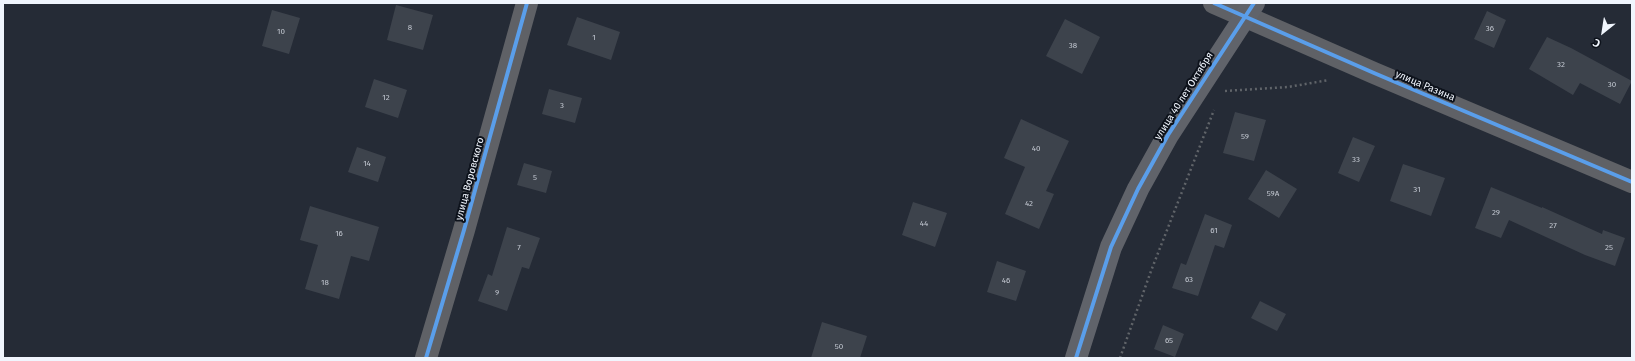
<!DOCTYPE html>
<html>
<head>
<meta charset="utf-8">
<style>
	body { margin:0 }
	#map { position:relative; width:1635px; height:361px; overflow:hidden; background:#252b36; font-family:"Fira Sans",sans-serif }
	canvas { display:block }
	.frame { position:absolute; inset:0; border:4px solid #f0f5fd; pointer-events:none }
	.north { position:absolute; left:1583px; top:12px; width:40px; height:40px; -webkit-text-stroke:3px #0d121b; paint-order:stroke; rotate:210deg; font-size:11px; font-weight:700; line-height:16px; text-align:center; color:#f0f5fd }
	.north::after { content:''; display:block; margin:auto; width:14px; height:18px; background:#f0f5fd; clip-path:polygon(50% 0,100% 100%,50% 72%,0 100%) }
</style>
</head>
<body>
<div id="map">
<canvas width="1635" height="361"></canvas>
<div class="frame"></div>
<div class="north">С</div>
</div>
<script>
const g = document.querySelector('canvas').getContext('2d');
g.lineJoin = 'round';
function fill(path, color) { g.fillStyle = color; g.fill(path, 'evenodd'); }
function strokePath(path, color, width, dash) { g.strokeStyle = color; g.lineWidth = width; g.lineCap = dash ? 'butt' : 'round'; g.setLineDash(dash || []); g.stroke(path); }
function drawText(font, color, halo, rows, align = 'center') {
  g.font = font + ' "Fira Sans",sans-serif'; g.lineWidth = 4; g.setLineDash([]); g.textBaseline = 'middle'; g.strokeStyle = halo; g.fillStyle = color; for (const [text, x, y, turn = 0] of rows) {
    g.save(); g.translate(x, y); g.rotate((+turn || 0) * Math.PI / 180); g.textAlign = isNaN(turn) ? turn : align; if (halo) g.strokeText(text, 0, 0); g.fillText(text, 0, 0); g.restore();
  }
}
fill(new Path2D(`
	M396,5l37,10 -10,35 -36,-10z
	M272,10l28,8 -11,36 -27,-8z
	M1487,11l19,9 -12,28 -20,-9z
	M577,17l43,15 -9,28 -44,-15z
	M1065,19l35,18 -18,37 -36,-18z
	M1547,37l24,11 61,33 -12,23 -40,-21 -7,12 -44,-26z
	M374,79l33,11 -9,28 -33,-11z
	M549,89l33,9 -7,25 -33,-9z
	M1235,112l31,8 -12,41 -31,-8z
	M1021,119l48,22 -23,50 8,3 -15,35 -34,-15 20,-47 -21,-9z
	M1353,137l22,9 -16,36 -21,-9z
	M357,147l29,10 -8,25 -30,-10z
	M524,163l28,8 -6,22 -29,-8z
	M1403,164l42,14 -14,38 -41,-15z
	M1266,170l31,19 -18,29 -31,-19z
	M1491,187l51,21v-1l60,27 1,-4 22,8 -10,28 -30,-11 -76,-35 -8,18 -26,-10z
	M913,202l34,11 -12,34 -33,-12z
	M310,206l69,21 -10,34 -18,-5 -12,43 -34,-10 13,-44 -18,-5z
	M1205,214l27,11 -8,23 -9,-3 -17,51 -26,-8 9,-25 5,2z
	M507,227l33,11 -11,31 -7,-2 -15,44 -29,-10 10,-27 4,2z
	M997,261l29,10 -10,30 -29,-9z
	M1260,301l26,13 -9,17 -26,-13z
	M822,322l45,14 -7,22h-49z
	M1163,325l21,9 -9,23 -21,-8z`), '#3d434c');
strokePath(new Path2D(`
	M1225,91l63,-4 41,-7
	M1120,358l31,-87 63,-161`), '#606469', 2.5, [2, 3]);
strokePath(new Path2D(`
	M1214,3l160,70 258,109
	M426,358l38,-128 63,-227`), '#5f6166', 22);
strokePath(new Path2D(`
	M1076,358l35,-111 27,-58 30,-54 86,-132`), '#60636a', 22);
strokePath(new Path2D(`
	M1214,3l160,70 258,109
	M426,358l38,-128 63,-227
	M1076,358l35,-111 27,-58 30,-54 86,-132`), '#5a9eea', 4);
drawText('8px', '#c3c8d1', null, [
	["8",410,28],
	["36",1490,29],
	["10",281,32],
	["1",594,38],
	["38",1073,46],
	["32",1561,65],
	["30",1612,85],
	["12",386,98],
	["3",562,106],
	["59",1245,137],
	["40",1036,149],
	["33",1356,160],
	["14",367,164],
	["5",535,178],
	["31",1417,190],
	["59А",1273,194],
	["42",1029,204],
	["29",1496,213],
	["44",924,224],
	["27",1553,226],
	["61",1214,231],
	["16",339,234],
	["7",519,248],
	["25",1609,248],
	["63",1189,280],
	["46",1006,281],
	["18",325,283],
	["9",497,293],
	["65",1169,341],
	["50",839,347]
]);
drawText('10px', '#f0f5fd', '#0d121b', [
	["улица Разина",1425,86,23],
	["улица 40 лет Октября",1184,96,-58],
	["улица Воровского",470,179,-75]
]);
</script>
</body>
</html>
